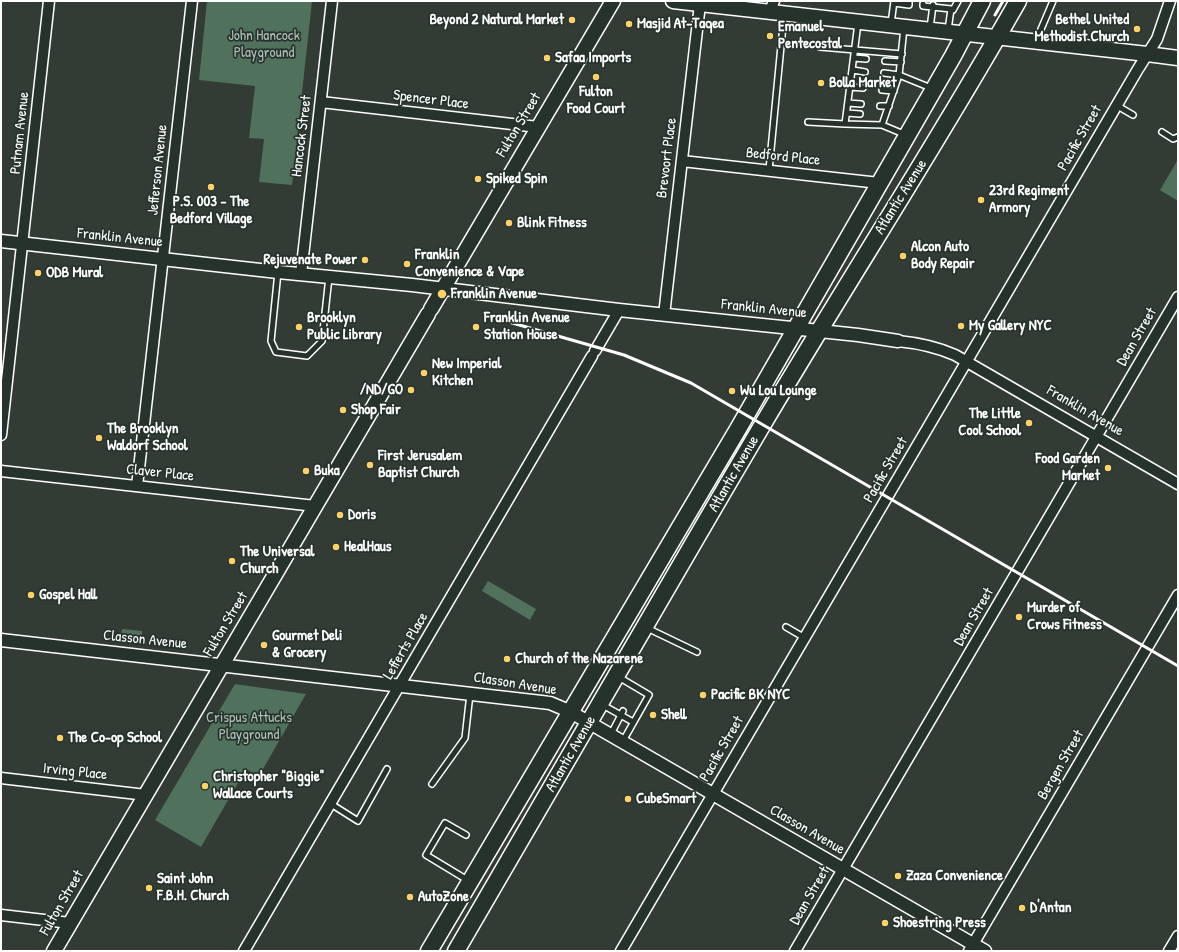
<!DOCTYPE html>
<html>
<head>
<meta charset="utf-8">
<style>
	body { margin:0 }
	#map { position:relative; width:1179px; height:952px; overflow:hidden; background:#333c34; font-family:"Patrick Hand",sans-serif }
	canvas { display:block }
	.frame { position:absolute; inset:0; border:2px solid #fff; pointer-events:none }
</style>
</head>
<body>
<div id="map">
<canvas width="1179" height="952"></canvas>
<div class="frame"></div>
</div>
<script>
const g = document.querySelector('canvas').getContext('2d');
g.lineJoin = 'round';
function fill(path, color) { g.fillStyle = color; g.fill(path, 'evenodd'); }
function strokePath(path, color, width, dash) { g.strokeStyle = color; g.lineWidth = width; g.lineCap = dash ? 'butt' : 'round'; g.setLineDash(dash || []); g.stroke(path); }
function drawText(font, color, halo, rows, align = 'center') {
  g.font = font + ' "Patrick Hand",sans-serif'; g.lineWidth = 3.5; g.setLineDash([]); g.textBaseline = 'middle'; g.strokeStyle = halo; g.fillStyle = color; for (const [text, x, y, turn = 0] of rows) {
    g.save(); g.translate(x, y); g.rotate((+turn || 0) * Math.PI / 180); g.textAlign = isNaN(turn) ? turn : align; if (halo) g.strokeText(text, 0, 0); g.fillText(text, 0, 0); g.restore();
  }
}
fill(new Path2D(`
	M207,1h105l-20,184 -33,-3 5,-43 -15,-1 6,-52 -56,-6z
	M1177,161l1,1v39l-18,-11z
	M488,581l48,28 -6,11 -48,-29z
	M122,629l20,2v6l-21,-3z
	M235,684l71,10 -47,82 -13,-7 -45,78 -46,-27z`), '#50715b');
const service = new Path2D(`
	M894,3l15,2v-3
	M923,4v2l28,3
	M858,23l-13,101 37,1
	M891,24l3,-23
	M904,28l-5,47 32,13
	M930,28l3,-23
	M948,30l3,-21 2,1 5,-9
	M1036,41l17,-40
	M820,47l82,7
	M854,58l12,1
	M885,61l16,1
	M853,70l12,2
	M884,73l15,2 -17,50 24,10
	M850,87l13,1
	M882,90l12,1
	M848,103l13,1
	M1116,105l17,10
	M880,106h9
	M847,113l13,1
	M808,122l37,2
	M1162,132l11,7 5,-2
	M769,170l15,-155
	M278,272l-7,69 5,11 31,4 15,-15 7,-64
	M786,627l19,11
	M647,628l50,24
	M617,676l32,19 -26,46
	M601,704l32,18
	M611,734l12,-23
	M432,784l33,-46 5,-44
	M331,804l27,17 29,-52
	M466,835l-21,-12 -19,32 43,26`);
const minor = new Path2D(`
	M770,11l4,-10
	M321,102l217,25
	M682,161l197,22
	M301,274l31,-273
	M664,315l36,-311
	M898,341c20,2 39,6 57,14l223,129
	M595,351l24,-41
	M1,435l48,-434
	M1,471l314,35
	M137,486l55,-485
	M1,778l145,17
	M1,915l69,8
	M244,951l348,-595
	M621,951l517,-882 19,-30 13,-38
	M795,951l383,-654
	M969,951l209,-356
	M1169,951l9,-15`);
const tertiary = new Path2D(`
	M1,241l277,31 134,13 207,25 239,25 40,6
	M1,640l549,63 19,8 416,240`);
const secondary = new Path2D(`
	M673,1l474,53 31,4
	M431,309l182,-308
	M54,951l374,-637`);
const primary = new Path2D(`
	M429,951l309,-522 215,-373 29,-55
	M456,951c103,-176 204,-352 307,-527 84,-142 174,-280 255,-423`);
strokePath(service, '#fff', 8);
strokePath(minor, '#fff', 13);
strokePath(tertiary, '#fff', 15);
strokePath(secondary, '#fff', 17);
strokePath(primary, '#fff', 19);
strokePath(service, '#26332d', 5);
strokePath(minor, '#26332d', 10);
strokePath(tertiary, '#26332d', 12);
strokePath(secondary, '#26332d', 14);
strokePath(primary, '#26332d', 16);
strokePath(new Path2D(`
	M995,15l8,-14
	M509,322l115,33 67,28 487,283`), '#fff', 3);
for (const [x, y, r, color] of [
	[572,20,4,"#ffd166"],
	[629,24,4,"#ffd166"],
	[1137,29,4,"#ffd166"],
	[770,36,4,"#ffd166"],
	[547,58,4,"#ffd166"],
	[596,77,4,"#ffd166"],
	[821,83,4,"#ffd166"],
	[478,179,4,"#ffd166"],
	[211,187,4,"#ffd166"],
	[981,200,4,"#ffd166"],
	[509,223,4,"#ffd166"],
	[903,256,4,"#ffd166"],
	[365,260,4,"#ffd166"],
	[407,264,4,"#ffd166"],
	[38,273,4,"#ffd166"],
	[442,294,5,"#ffd166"],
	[961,326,4,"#ffd166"],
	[299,327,4,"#ffd166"],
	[476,327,4,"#ffd166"],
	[424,373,4,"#ffd166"],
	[411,390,4,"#ffd166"],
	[732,391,4,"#ffd166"],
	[343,410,4,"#ffd166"],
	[1029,423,4,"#ffd166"],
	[99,438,4,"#ffd166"],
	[370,465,4,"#ffd166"],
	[1108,468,4,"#ffd166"],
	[306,471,4,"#ffd166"],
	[340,515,4,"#ffd166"],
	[336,547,4,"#ffd166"],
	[232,561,4,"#ffd166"],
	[31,595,4,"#ffd166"],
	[1019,617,4,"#ffd166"],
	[264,645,4,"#ffd166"],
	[507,659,4,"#ffd166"],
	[703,695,4,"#ffd166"],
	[653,715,4,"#ffd166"],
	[60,738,4,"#ffd166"],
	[205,786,4,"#ffd166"],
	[628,799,4,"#ffd166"],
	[898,876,4,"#ffd166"],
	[149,888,4,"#ffd166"],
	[410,897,4,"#ffd166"],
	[1022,908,4,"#ffd166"],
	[885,923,4,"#ffd166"]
]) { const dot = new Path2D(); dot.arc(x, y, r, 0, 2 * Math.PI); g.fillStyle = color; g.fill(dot); strokePath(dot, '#26332d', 1.5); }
drawText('bold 15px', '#fff', '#26332d', [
	["Beyond 2 Natural Market",564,20,"right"],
	["Bethel United",1129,20,"right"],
	["Methodist Church",1129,37,"right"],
	["Masjid At-Taqea",637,24],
	["Emanuel",778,27],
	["Pentecostal",778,44],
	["Safaa Imports",555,58],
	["Bolla Market",829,83],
	["Fulton",596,92,"center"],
	["Food Court",596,109,"center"],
	["Spiked Spin",486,179],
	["23rd Regiment",989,191],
	["Armory",989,208],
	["P.S. 003 - The",211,202,"center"],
	["Bedford Village",211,219,"center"],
	["Blink Fitness",517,223],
	["Alcon Auto",911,247],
	["Body Repair",911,264],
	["Franklin",415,255],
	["Convenience & Vape",415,272],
	["Rejuvenate Power",357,260,"right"],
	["ODB Mural",46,273],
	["Franklin Avenue",451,294],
	["Brooklyn",307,318],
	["Public Library",307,335],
	["Franklin Avenue",484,318],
	["Station House",484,335],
	["My Gallery NYC",969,326],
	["New Imperial",432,364],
	["Kitchen",432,381],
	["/ND/GO",403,390,"right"],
	["Wu Lou Lounge",740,391],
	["Shop Fair",351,410],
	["The Little",1021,414,"right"],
	["Cool School",1021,431,"right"],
	["The Brooklyn",107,429],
	["Waldorf School",107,446],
	["First Jerusalem",378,456],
	["Baptist Church",378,473],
	["Food Garden",1100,459,"right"],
	["Market",1100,476,"right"],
	["Buka",314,471],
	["Doris",348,515],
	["HealHaus",344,547],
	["The Universal",240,552],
	["Church",240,569],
	["Gospel Hall",39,595],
	["Murder of",1027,608],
	["Crows Fitness",1027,625],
	["Gourmet Deli",272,636],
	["& Grocery",272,653],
	["Church of the Nazarene",515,659],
	["Pacific BK NYC",711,695],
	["Shell",661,715],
	["The Co-op School",68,738],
	["Christopher \"Biggie\"",213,777],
	["Wallace Courts",213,794],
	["CubeSmart",636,799],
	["Zaza Convenience",906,876],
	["Saint John",157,879],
	["F.B.H. Church",157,896],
	["AutoZone",418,897],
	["D'Antan",1030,908],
	["Shoestring Press",893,923]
], 'left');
drawText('15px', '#b0bfb5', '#26332d', [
	["John Hancock",264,36],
	["Playground",264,53],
	["Crispus Attucks",249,718],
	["Playground",249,735]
]);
drawText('15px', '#fff', '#26332d', [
	["Spencer Place",431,100,7],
	["Fulton Street",519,125,-59],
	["Putnam Avenue",20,133,-84],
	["Hancock Street",302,136,-83],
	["Pacific Street",1080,138,-60],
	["Bedford Place",783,157,6],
	["Brevoort Place",667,158,-83],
	["Jefferson Avenue",158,170,-84],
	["Atlantic Avenue",901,197,-58],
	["Franklin Avenue",120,238,6],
	["Franklin Avenue",764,309,6],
	["Dean Street",1137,337,-60],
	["Franklin Avenue",1085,411,30],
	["Pacific Street",886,470,-60],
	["Claver Place",160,473,6],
	["Atlantic Avenue",734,474,-60],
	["Dean Street",974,617,-60],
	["Fulton Street",226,624,-59],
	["Classon Avenue",145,640,6],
	["Lefferts Place",406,646,-60],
	["Classon Avenue",515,684,9],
	["Pacific Street",722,749,-60],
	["Atlantic Avenue",571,754,-60],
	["Bergen Street",1061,765,-60],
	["Irving Place",75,772,6],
	["Classon Avenue",807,830,30],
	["Dean Street",810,896,-60],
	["Fulton Street",62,903,-60]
]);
</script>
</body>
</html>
